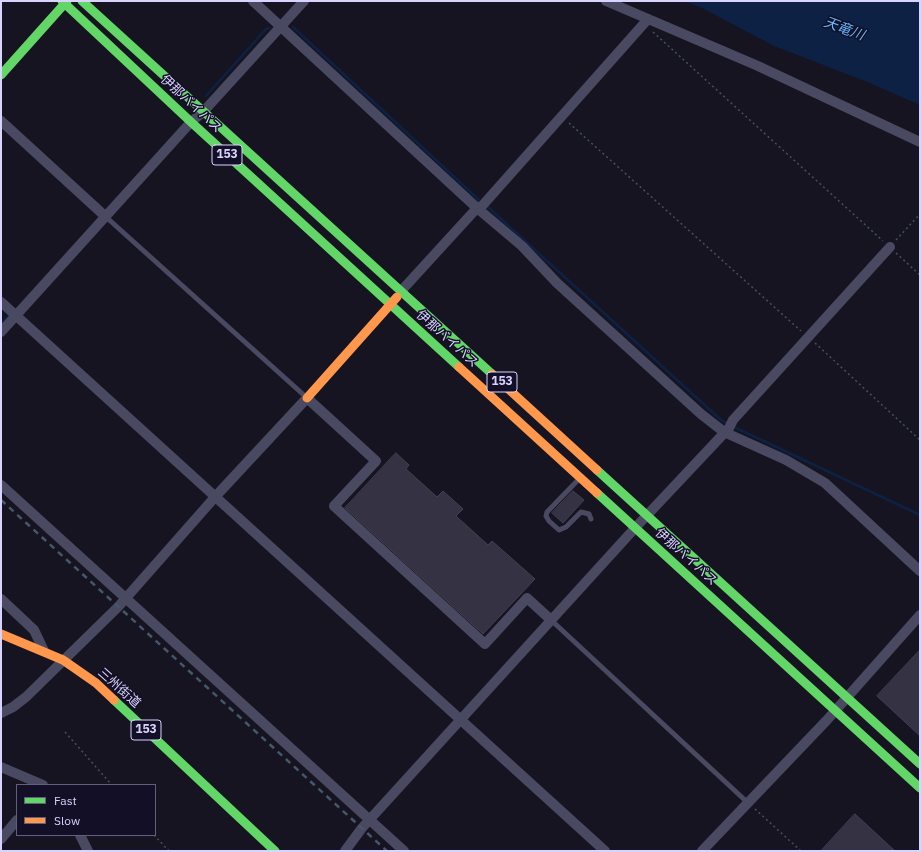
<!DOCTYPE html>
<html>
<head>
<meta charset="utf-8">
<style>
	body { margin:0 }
	#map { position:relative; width:921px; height:852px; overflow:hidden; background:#161421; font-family:"IBM Plex Sans",sans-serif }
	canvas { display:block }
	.frame { position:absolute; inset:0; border:2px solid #d9d4ff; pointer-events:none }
	.legend { position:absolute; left:16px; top:784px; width:140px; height:52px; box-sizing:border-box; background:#130f26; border:1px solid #625e7d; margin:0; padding:5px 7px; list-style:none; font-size:12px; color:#d9d4ff }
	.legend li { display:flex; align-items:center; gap:8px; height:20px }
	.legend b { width:20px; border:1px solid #625e7d }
</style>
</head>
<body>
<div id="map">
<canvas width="921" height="852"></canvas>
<div class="frame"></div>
<ul class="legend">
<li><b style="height:5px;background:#63d668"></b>Fast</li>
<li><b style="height:5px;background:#ff974d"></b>Slow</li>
</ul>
</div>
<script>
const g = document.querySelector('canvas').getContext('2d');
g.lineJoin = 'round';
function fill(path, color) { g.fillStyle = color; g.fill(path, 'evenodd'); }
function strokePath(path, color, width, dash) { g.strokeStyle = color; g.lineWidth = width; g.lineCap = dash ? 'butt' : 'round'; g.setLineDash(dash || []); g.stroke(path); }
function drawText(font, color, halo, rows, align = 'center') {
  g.font = font + ' "IBM Plex Sans","Noto Sans JP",sans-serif'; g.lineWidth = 3; g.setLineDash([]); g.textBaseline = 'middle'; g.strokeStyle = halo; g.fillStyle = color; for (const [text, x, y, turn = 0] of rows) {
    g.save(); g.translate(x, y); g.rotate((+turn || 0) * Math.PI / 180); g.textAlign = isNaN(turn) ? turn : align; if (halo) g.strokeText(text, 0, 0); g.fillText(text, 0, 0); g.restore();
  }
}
fill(new Path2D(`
	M684,1h234l2,1v103l-55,-24 -91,-35 -72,-38z`), '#0d2144');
strokePath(new Path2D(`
	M293,27l186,173
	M206,96l60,-67 3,-1
	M488,207l233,213 7,4
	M1,324l8,-9
	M732,426l188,89`), '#0d2144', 2.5);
const building = new Path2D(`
	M396,453l13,12 -3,4 31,28 6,-6 20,18 -7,7 32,29 4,-4 43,38 -52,55 -138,-126z
	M573,491l11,9 -21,23 -11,-10z
	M920,650v86l-43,-40z
	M855,814l40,37h-74z`);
fill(building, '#343243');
strokePath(building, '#433f54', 1);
strokePath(new Path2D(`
	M653,32l230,209
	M569,123l232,208
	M896,240l24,-26
	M896,253l24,22
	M815,343l105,97
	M65,732l47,53
	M755,809l46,42
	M154,835l15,16`), '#44505f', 1.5, [2, 3]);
strokePath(new Path2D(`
	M106,217l200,180
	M578,480l-31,32 -1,4 3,5 10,9 7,-3 15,-15 8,2 2,5
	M551,620l196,182`), '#4a4962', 5);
strokePath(new Path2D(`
	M253,1l224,207 45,38 35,37 144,131 23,18 62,28 39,23 95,88
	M606,1l152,65 162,76
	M1,121l105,96
	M402,290l75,-82 5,-2 166,-187
	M1,302l604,549
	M1,332l190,-210 12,-10 101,-111
	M1,485l403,366
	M1,599l33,31 10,21
	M1,713l12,-6 13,-10 92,-90 97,-110 92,-99 69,63 -42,45 151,138 42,-46 24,22
	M1,767l42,18
	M80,835l8,16
	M1,839l16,-19
	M345,851l17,-23 273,-300 94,-100 4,-8 157,-173
	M702,851l125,-131 93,-105`), '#4a4962', 10);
strokePath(new Path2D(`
	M62,1l129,121 268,245
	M82,1l410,373
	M1,75l66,-74
	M597,470l323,294
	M597,493l323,295
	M114,700l161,151`), '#63d668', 9);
strokePath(new Path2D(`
	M459,367l138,126
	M492,374l105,96
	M307,398l90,-101
	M1,634l62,26 33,23 18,17`), '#ff974d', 9);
strokePath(new Path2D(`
	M1,500l386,351`), '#43596b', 2.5, [6, 5]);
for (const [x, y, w] of [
	[227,155,30],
	[502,382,30],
	[146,730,30]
]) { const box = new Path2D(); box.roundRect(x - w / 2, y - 10, w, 20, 3); g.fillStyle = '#130f26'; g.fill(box); strokePath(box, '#d9d4ff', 1); }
drawText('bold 12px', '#d9d4ff', null, [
	["153",227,155],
	["153",502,382],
	["153",146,730]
]);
drawText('13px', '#d9d4ff', '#130f26', [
	["伊那バイパス",191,104,43],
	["伊那バイパス",447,339,42],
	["伊那バイパス",686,557,42],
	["三州街道",119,688,42]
]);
drawText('italic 14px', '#62b6ff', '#130f26', [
	["天竜川",844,29,20]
]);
</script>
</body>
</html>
